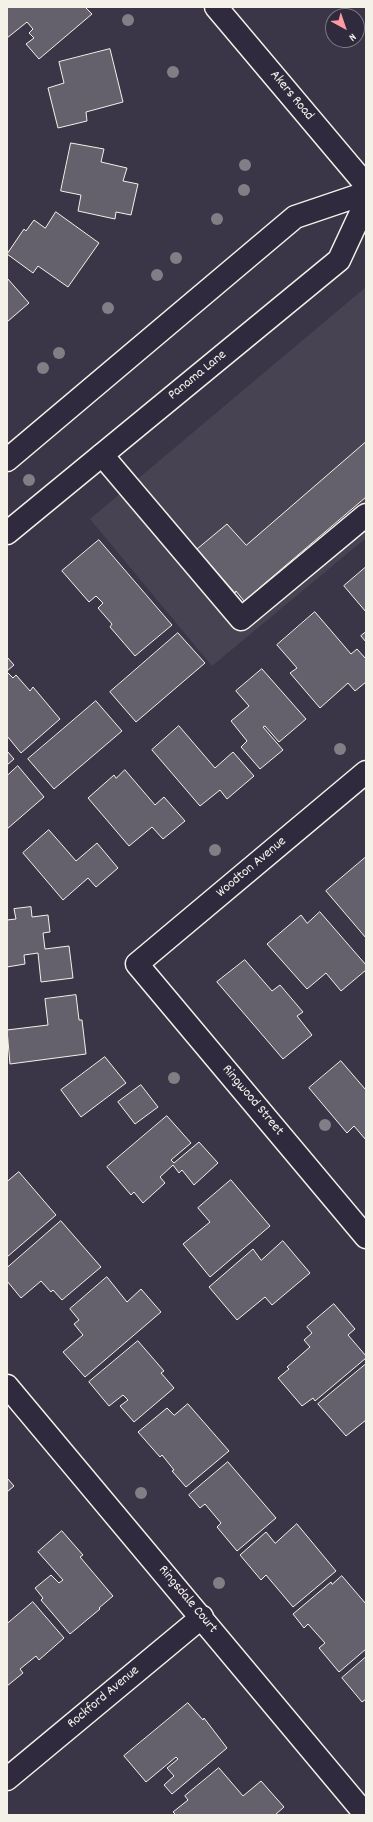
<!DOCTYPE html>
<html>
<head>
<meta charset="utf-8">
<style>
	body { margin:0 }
	#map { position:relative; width:373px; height:1822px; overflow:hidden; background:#3b3647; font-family:Dekko,sans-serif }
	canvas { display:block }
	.frame { position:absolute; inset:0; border:8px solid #f4f1e8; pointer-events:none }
	.north { position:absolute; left:325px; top:8px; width:40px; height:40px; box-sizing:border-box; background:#2f2a3d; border:1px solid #7e7a81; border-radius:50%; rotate:140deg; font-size:11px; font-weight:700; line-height:16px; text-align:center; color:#f4f1e8 }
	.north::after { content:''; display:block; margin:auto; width:14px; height:18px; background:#ff9aa2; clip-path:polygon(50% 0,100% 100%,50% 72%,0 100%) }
</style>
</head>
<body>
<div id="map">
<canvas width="373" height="1822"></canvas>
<div class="frame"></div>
<div class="north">N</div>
</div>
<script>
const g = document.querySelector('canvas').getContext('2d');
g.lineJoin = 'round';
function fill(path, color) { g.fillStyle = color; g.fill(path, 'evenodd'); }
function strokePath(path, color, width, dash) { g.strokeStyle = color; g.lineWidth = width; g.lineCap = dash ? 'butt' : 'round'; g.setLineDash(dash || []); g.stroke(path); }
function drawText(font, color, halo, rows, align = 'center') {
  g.font = font + ' Dekko,sans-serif'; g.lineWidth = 3; g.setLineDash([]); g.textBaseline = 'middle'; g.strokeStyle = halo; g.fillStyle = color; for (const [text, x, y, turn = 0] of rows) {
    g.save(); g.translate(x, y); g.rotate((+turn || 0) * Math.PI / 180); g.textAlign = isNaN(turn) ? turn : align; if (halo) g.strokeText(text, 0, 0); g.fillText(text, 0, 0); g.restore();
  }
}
fill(new Path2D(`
	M366,287v251l-154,128 -122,-147z`), '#484352');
const building = new Path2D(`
	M7,7h78l7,7 -53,45 -13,-15 8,-6 -5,-5 4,-4 -6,-7 -20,16z
	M110,49l13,53 -37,10 1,9 -29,7 -10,-40 16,-5 -5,-21z
	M71,143l33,6 -3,13 26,6 -4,13 15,3 -7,31 -15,-3 -1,7 -37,-8 3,-16 -20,-4z
	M56,212l43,31 -31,44 -30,-21 -5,7 -26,-19 17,-25 2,2 8,-11 11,8z
	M7,278l22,25 -22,19z
	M366,442v55l-122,104 -8,-10 -1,2 -38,-44 30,-25 19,21z
	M99,540l73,85 -37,31 -25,-29 2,-3 -14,-16 5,-5 -7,-7 -7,6 -27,-31z
	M366,567v45l-22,-26z
	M315,612l36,42 6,-5 9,10v23l-11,9 -7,-8 -28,25 -30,-35 7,-5 -20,-23z
	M366,632v10l-5,-6z
	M178,633l27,30 -69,59 -26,-30z
	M7,657l7,8 -7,6z
	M262,669l44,50 -27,23 -14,-16 -2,1 20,23 -23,19 -19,-22 6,-6 -16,-20 18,-15 -13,-15z
	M7,672l6,6 3,-3 14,16 3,-4 27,32 -39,34 -14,-17z
	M96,701l26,30 -68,58 -26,-30z
	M179,726l36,42 18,-16 21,24 -27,23 -7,-9 -20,16 -48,-56z
	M7,751l7,8 -7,6z
	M18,766l26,31 -37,32v-53z
	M125,770l30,35 9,-8 21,24 -22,18 -11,-12 -23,19 -41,-48 26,-23 2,3z
	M49,830l27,31 21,-18 21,25 -22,19 -8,-9 -25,22 -40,-47z
	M366,857v81l-40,-47z
	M31,907l1,10 16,-2 2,17 -7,1 2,16 24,-3 4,32 -32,4 -3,-29 -14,2 1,9 -18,3v-47l9,-1 -2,-10z
	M320,912l46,53v5l-25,21 -15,-18 -19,16 -40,-45 34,-29 6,8z
	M245,960l27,31 8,-6 23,27 -6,4 15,19 -29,24 -66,-77z
	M76,995l3,25h3l4,34 -76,10 -3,-34 41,-5 -3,-26z
	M105,1057l21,26 -45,34 -20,-27z
	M341,1061l24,28 1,-1v52l-12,-14 -7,7 -38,-45z
	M141,1085l17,22 -23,17 -17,-22z
	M167,1116l24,27 -20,17 3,3 25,-21 19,21 -24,22 -12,-15 -3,3 -6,-8 -13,12 5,6 -22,20 -9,-11 -3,3 -24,-28z
	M19,1172l37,43 -49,42v-75z
	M231,1180l39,46 -60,51 -27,-33 27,-22 -12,-14z
	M61,1221l40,46 -39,33 -9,-10 -2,2 -10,-11 -20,17 -14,-17v-13z
	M283,1241l27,32 -38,32 -7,-8 -28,23 -28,-33 44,-38 8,11z
	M107,1277l20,25 14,-13 20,23 -76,65 -22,-25 20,-17 -9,-11 5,-4 -9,-11z
	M334,1304l21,25 -7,6 18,21v2l-51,43 -2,-3 -11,8 -24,-28 11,-9 -2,-2 23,-20 -6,-7 8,-7 -5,-6z
	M138,1341l26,30 -3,2 13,15 -40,34 -14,-16 8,-6 -5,-5 -14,11 -20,-24z
	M366,1364v56l-20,16 -28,-32z
	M188,1404l41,47 -43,36 -14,-16 2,-1 -12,-15 -2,2 -22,-25 29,-24 7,7z
	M228,1462l48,56 -39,33 -20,-24 4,-4 -16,-19 -5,4 -11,-13z
	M7,1478l7,8 -7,6z
	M297,1524l39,47 -43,36 -27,-32 -5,5 -21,-25 26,-23 9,11z
	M62,1531l21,24 -3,2 33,39 -14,12 1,1 -30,25 -29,-34 2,-2 -8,-10 16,-13 8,8 4,-3 -25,-28z
	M342,1576l24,28v45l-27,23 -20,-24 6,-5 -17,-19 -4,4 -11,-14 38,-32 1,2z
	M33,1602l31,36 -25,22 -3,-4 -16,13 3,4 -16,13v-62z
	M366,1657v42l-4,3 -20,-24z
	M188,1703l15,17 1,-2 23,30 -55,46 -8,-9 10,-9 -7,-8 11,-9 -2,-2 -30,25 -22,-26z
	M219,1768l24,28 18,-15 23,26 -9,8h-99l-3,-3 15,-12 -3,-4z`);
fill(building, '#65616c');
strokePath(building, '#f4f1e8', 1);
const minor = new Path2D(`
	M216,7l150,178
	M102,455l139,164 125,-104
	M366,772l-229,192 229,273
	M7,1386l359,429
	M7,1779l195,-162`);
const major = new Path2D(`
	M7,460l288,-243 71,-24
	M7,533l332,-273 27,-58`);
strokePath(minor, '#f4f1e8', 25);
strokePath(major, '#f4f1e8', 25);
strokePath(minor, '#2f2a3d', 22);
strokePath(major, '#2f2a3d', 22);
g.fillStyle = '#827e85';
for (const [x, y] of [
	[128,20],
	[173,72],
	[245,165],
	[244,190],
	[217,219],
	[176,258],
	[157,275],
	[108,308],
	[59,353],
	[43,368],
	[29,480],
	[340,749],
	[215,850],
	[174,1078],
	[325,1125],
	[141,1493],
	[219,1583]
]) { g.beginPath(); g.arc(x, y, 6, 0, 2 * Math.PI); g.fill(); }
drawText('14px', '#f4f1e8', '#2f2a3d', [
	["Akers Road",291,96,50],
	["Panama Lane",198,376,-39],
	["Woodton Avenue",252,868,-40],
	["Ringwood Street",252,1101,50],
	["Ringsdale Court",187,1600,50],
	["Rockford Avenue",104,1698,-40]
]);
</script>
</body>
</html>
